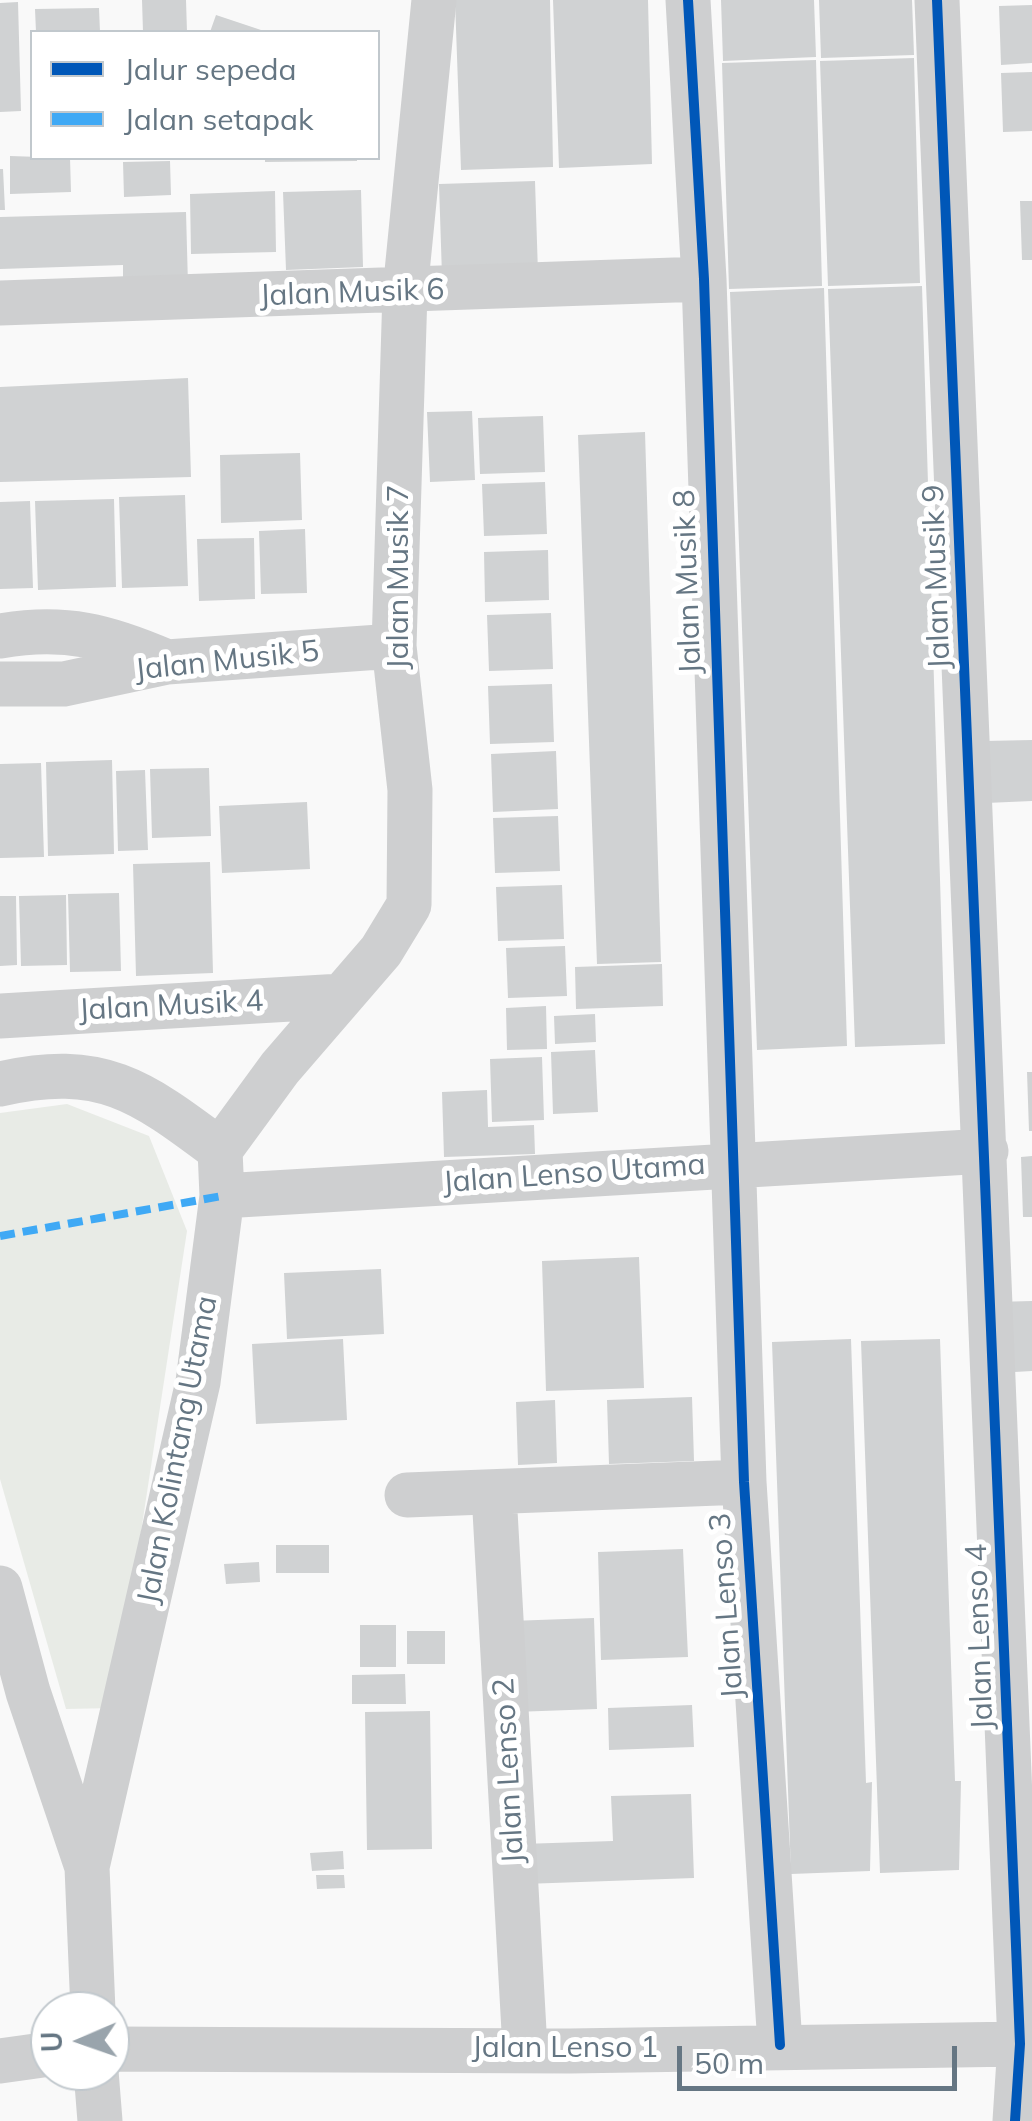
<!DOCTYPE html>
<html>
<head>
<meta charset="utf-8">
<style>
	body { margin:0 }
	#map { position:relative; width:1032px; height:2121px; overflow:hidden; background:#f9f9f9; font-family:Mulish,sans-serif }
	canvas { display:block }
	.legend { position:absolute; left:30px; top:30px; width:350px; height:130px; box-sizing:border-box; background:#fff; border:2px solid #c1c8cd; margin:0; padding:12px 18px; list-style:none; font-size:30px; color:#657683 }
	.legend li { display:flex; align-items:center; gap:20px; height:50px }
	.legend b { width:50px; border:2px solid #c1c8cd }
	.north { position:absolute; left:30px; top:1991px; width:100px; height:100px; box-sizing:border-box; background:#fff; border:2px solid #c1c8cd; border-radius:50%; rotate:268deg; font-size:28px; font-weight:700; line-height:40px; text-align:center; color:#657683 }
	.north::after { content:''; display:block; margin:auto; width:35px; height:45px; background:#99a4ac; clip-path:polygon(50% 0,100% 100%,50% 72%,0 100%) }
	.scale { position:absolute; left:677px; top:2046px; width:280px; height:45px; box-sizing:border-box; border:5px solid #657683; border-top:0; padding-left:12px; font-size:30px; line-height:35px; white-space:nowrap; color:#657683; -webkit-text-stroke:8px #fff; paint-order:stroke }
</style>
</head>
<body>
<div id="map">
<canvas width="1032" height="2121"></canvas>
<ul class="legend">
<li><b style="height:12px;background:#0057b8"></b>Jalur sepeda</li>
<li><b style="height:12px;background:#3fa9f5"></b>Jalan setapak</li>
</ul>
<div class="north">U</div>
<div class="scale">50 m</div>
</div>
<script>
const g = document.querySelector('canvas').getContext('2d');
g.lineJoin = 'round';
function fill(path, color) { g.fillStyle = color; g.fill(path, 'evenodd'); }
function strokePath(path, color, width, dash) { g.strokeStyle = color; g.lineWidth = width; g.lineCap = dash ? 'butt' : 'round'; g.setLineDash(dash || []); g.stroke(path); }
function drawText(font, color, halo, rows, align = 'center') {
  g.font = font + ' Mulish,sans-serif'; g.lineWidth = 10; g.setLineDash([]); g.textBaseline = 'middle'; g.strokeStyle = halo; g.fillStyle = color; for (const [text, x, y, turn = 0] of rows) {
    g.save(); g.translate(x, y); g.rotate((+turn || 0) * Math.PI / 180); g.textAlign = isNaN(turn) ? turn : align; if (halo) g.strokeText(text, 0, 0); g.fillText(text, 0, 0); g.restore();
  }
}
fill(new Path2D(`
	M67,1104l82,32 38,95 -73,477 -48,1 -66,-230v-366z`), '#e8ebe6');
fill(new Path2D(`
	M142,0h44l1,32h-44z
	M455,0h95l3,167 -92,3z
	M553,0h95l4,164 -93,4z
	M721,0h93l2,57 -93,4z
	M819,0h93l2,55 -93,3z
	M18,2l3,109 -21,1v-109z
	M1032,5v58l-31,2 -2,-59z
	M99,8l1,24h-64l-1,-23z
	M216,15l51,17h-57z
	M914,58l6,225 -92,3 -8,-225z
	M816,60l6,226 -93,3 -7,-226z
	M1032,72v59l-29,1 -2,-59z
	M10,156l60,2 1,34 -61,2z
	M265,158h92v3l-92,1z
	M170,161l1,34 -47,2 -1,-35z
	M0,169h3l2,41h-5z
	M535,181l3,92 -96,3 -3,-92z
	M361,190l2,77 -77,3 -3,-78z
	M275,191l1,61 -85,2 -1,-60z
	M1020,201h12v59h-10z
	M186,212l2,73 -65,1v-21l-123,4v-52z
	M922,286l23,758 -90,3 -27,-758z
	M824,288l23,758 -90,4 -27,-758z
	M188,378l3,99 -191,5v-95z
	M472,411l3,69 -45,2 -3,-70z
	M543,416l2,56 -65,2 -2,-56z
	M645,432l16,530 -64,2 -19,-529z
	M300,453l2,67 -81,3 -1,-68z
	M545,482l2,52 -63,2 -2,-52z
	M185,495l3,91 -66,2 -3,-91z
	M114,499l2,88 -78,3 -3,-89z
	M30,501l3,87 -33,1v-87z
	M305,529l2,64 -46,1 -2,-63z
	M254,538l1,61 -56,2 -2,-62z
	M548,550l1,50 -64,2 -1,-50z
	M551,613l2,56 -64,2 -2,-56z
	M552,684l2,58 -64,2 -2,-58z
	M1032,740v61l-46,2 -2,-62z
	M556,751l2,58 -65,3 -2,-58z
	M112,760l2,94 -66,2 -2,-94z
	M41,763l3,94 -44,1v-94z
	M209,768l2,68 -59,2 -2,-69z
	M145,770l3,80 -30,1 -2,-80z
	M307,802l3,67 -88,4 -3,-67z
	M558,816l2,55 -65,2 -2,-55z
	M210,862l3,111 -77,3 -3,-112z
	M562,885l2,54 -66,2 -2,-54z
	M119,893l2,78 -51,1 -2,-78z
	M66,895l1,70 -46,1 -2,-70z
	M0,896h16l1,69 -17,1z
	M565,946l2,50 -59,2 -2,-50z
	M662,964l1,42 -87,3 -1,-42z
	M546,1006l1,43 -40,1 -1,-42z
	M595,1014l1,28 -41,2 -1,-28z
	M595,1050l3,62 -45,2 -2,-62z
	M542,1057l2,63 -52,2 -2,-63z
	M1027,1072h5v59h-3z
	M487,1090l1,37 46,-2 1,29 -91,3 -2,-65z
	M1032,1156v61h-9l-2,-60z
	M639,1257l5,131 -98,3 -4,-130z
	M381,1269l3,65 -97,5 -3,-66z
	M1032,1301v70l-35,2 -2,-71z
	M343,1339l4,81 -91,4 -4,-80z
	M851,1339l15,444 6,-1 -2,89 -79,3 -19,-532z
	M940,1339l15,442h6l-2,89 -79,3 -19,-532z
	M692,1397l2,64 -85,3 -2,-64z
	M555,1400l2,63 -39,2 -2,-63z
	M276,1545h53v28h-53z
	M683,1549l5,108 -87,3 -3,-108z
	M259,1562l1,20 -34,2 -2,-20z
	M594,1618l3,91 -83,3 -4,-91z
	M360,1625h36v42h-36z
	M407,1631h38v33h-38z
	M405,1674l1,30h-54v-29z
	M692,1705l2,42 -85,3 -1,-42z
	M430,1711l2,138 -65,1 -2,-138z
	M691,1794l3,84 -170,6 -2,-40 91,-3 -2,-45z
	M343,1851l1,18 -32,2 -2,-18z
	M316,1875h28l1,13 -28,1z`), '#d0d2d3');
strokePath(new Path2D(`
	M688,0l16,279 40,1203 36,563
	M937,0l83,2044 -5,77
	M0,303l704,-24
	M0,636c65,-11 107,0 167,26
	M0,684h64l103,-22 227,-16
	M0,1016l342,-20
	M0,1084c102,-23 141,7 220,66l2,46 -24,186 -111,485
	M220,1150l60,-82 101,-117 28,-46 1,-115 -16,-144 11,-354 29,-292
	M222,1196l764,-45
	M494,1493l31,556
	M407,1495l337,-13
	M0,1588l28,104 59,175 6,144
	M110,2049l460,2 450,-7
	M0,2061l50,-7
	M96,2071l4,50`), '#cecfd0', 45);
strokePath(new Path2D(`
	M0,1236l222,-40`), '#3fa9f5', 8, [15, 8]);
strokePath(new Path2D(`
	M688,0l16,279 40,1203 36,563
	M937,0l83,2044 -5,77`), '#0057b8', 10);
drawText('30px', '#657683', '#fff', [
	["Jalan Musik 6",352,293,-2],
	["Jalan Musik 7",399,577,-90],
	["Jalan Musik 9",937,577,-92],
	["Jalan Musik 8",688,582,-92],
	["Jalan Musik 5",227,661,-6],
	["Jalan Musik 4",171,1006,-3],
	["Jalan Lenso Utama",574,1174,-4],
	["Jalan Kolintang Utama",178,1450,-79],
	["Jalan Lenso 3",727,1606,-94],
	["Jalan Lenso 4",980,1637,-92],
	["Jalan Lenso 2",509,1771,-93],
	["Jalan Lenso 1",565,2048]
]);
</script>
</body>
</html>
